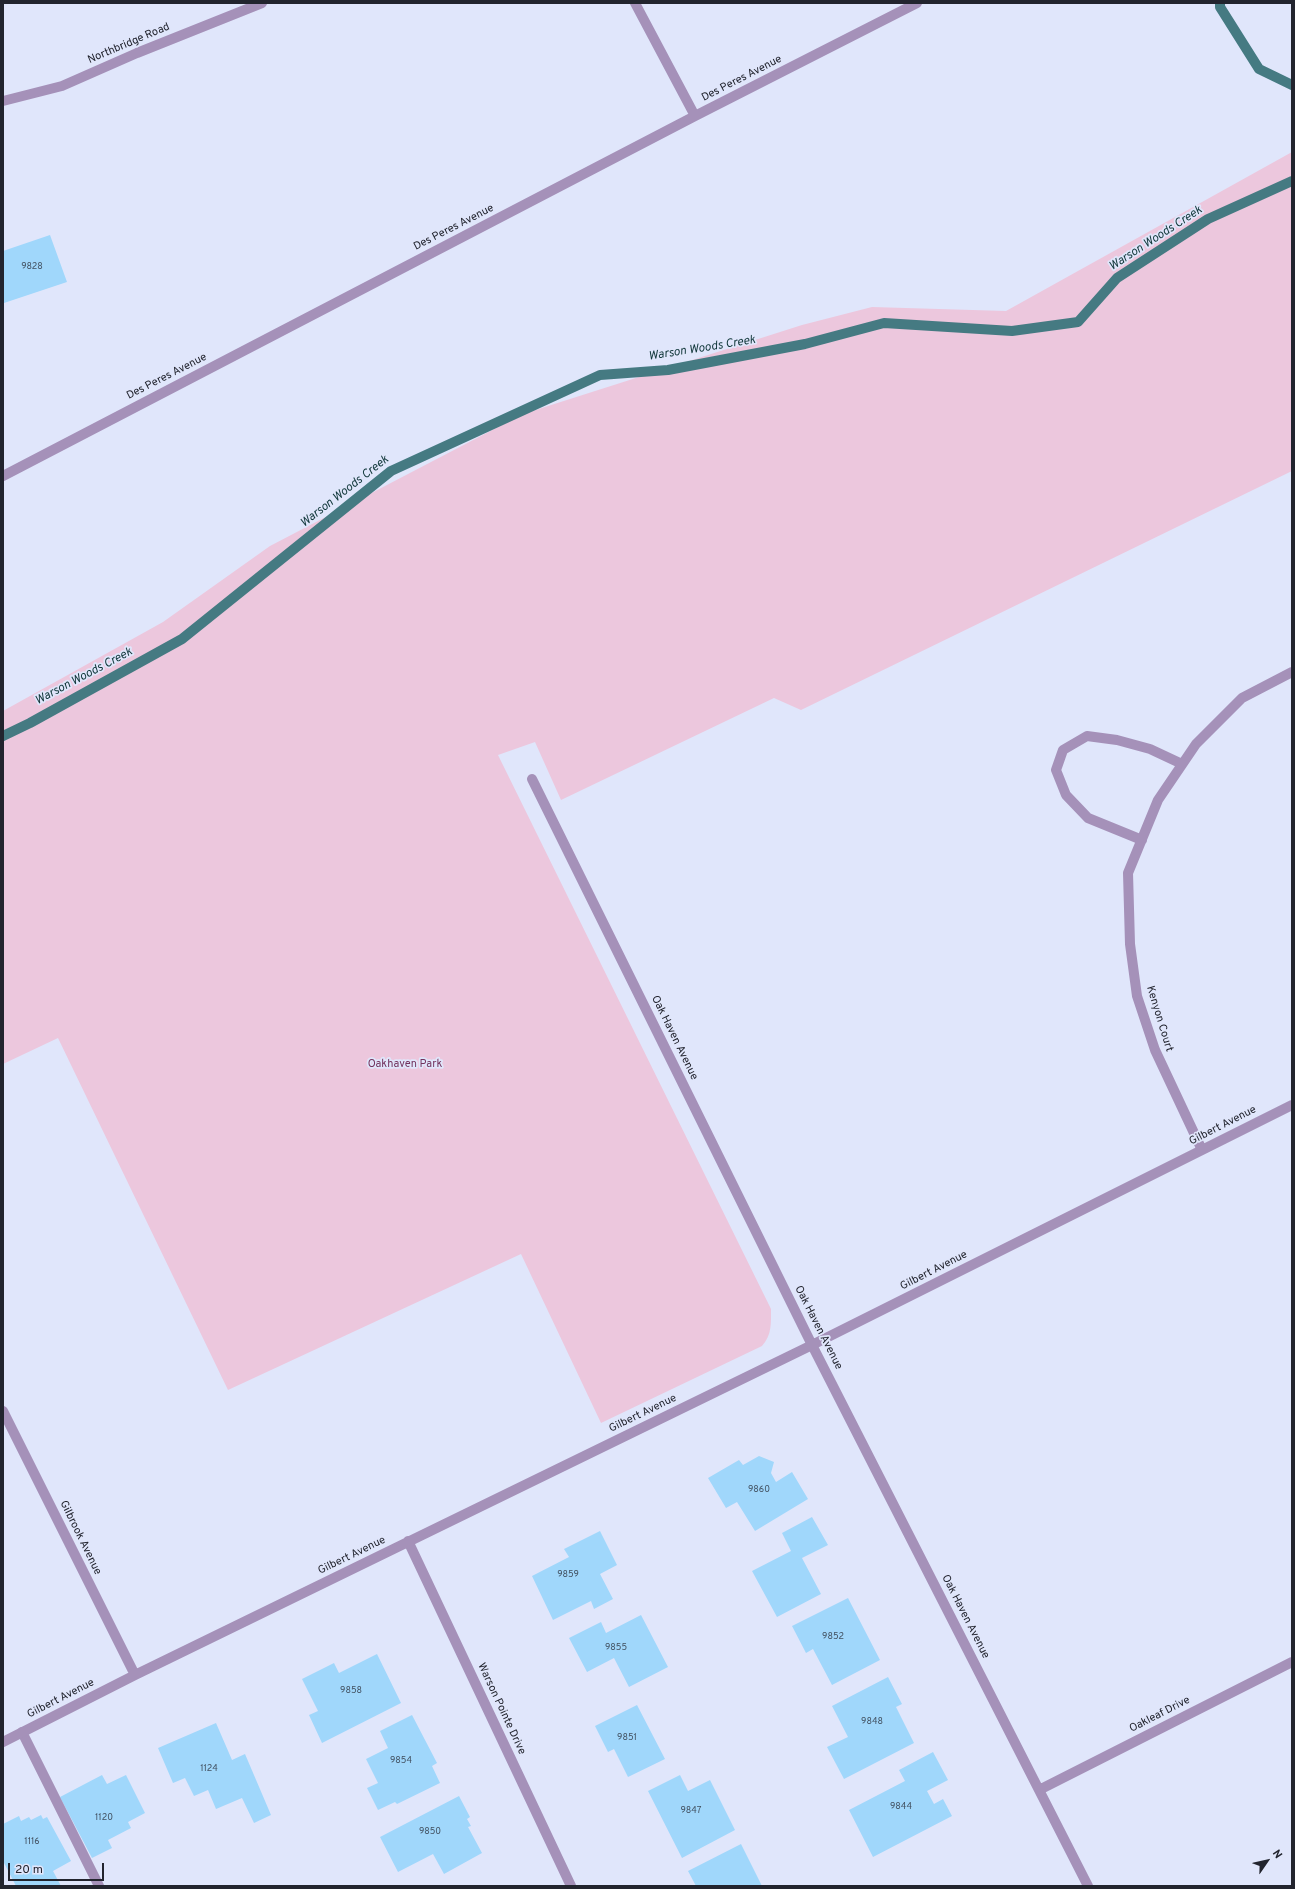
<!DOCTYPE html>
<html>
<head>
<meta charset="utf-8">
<style>
	body { margin:0 }
	#map { position:relative; width:1295px; height:1889px; overflow:hidden; background:#e0e6fb; font-family:Overpass,sans-serif }
	canvas { display:block }
	.frame { position:absolute; inset:0; border:4px solid #22242e; pointer-events:none }
	.north { position:absolute; left:1247px; top:1841px; width:40px; height:40px; -webkit-text-stroke:3px #e0e6fb; paint-order:stroke; rotate:56deg; font-size:11px; font-weight:700; line-height:16px; text-align:center; color:#22242e }
	.north::after { content:''; display:block; margin:auto; width:14px; height:18px; background:#22242e; clip-path:polygon(50% 0,100% 100%,50% 72%,0 100%) }
	.scale { position:absolute; left:8px; top:1863px; width:96px; height:18px; box-sizing:border-box; border:2px solid #22242e; border-top:0; padding-left:5px; font-size:12px; line-height:14px; white-space:nowrap; color:#22242e; -webkit-text-stroke:3px #e0e6fb; paint-order:stroke }
</style>
</head>
<body>
<div id="map">
<canvas width="1295" height="1889"></canvas>
<div class="frame"></div>
<div class="north">N</div>
<div class="scale">20 m</div>
</div>
<script>
const g = document.querySelector('canvas').getContext('2d');
g.lineJoin = 'round';
function fill(path, color) { g.fillStyle = color; g.fill(path, 'evenodd'); }
function strokePath(path, color, width, dash) { g.strokeStyle = color; g.lineWidth = width; g.lineCap = dash ? 'butt' : 'round'; g.setLineDash(dash || []); g.stroke(path); }
function drawText(font, color, halo, rows, align = 'center') {
  g.font = font + ' Overpass,sans-serif'; g.lineWidth = 3.5; g.setLineDash([]); g.textBaseline = 'middle'; g.strokeStyle = halo; g.fillStyle = color; for (const [text, x, y, turn = 0] of rows) {
    g.save(); g.translate(x, y); g.rotate((+turn || 0) * Math.PI / 180); g.textAlign = isNaN(turn) ? turn : align; if (halo) g.strokeText(text, 0, 0); g.fillText(text, 0, 0); g.restore();
  }
}
fill(new Path2D(`
	M1292,152v319l-491,239 -27,-12 -213,102 -26,-58 -37,13 273,554c0,14 1,26 -9,37l-161,77 -80,-169 -293,136 -170,-352 -55,26v-353l160,-89 107,-76 253,-132 279,-89 70,-18 134,4z`), '#ecc7dd');
strokePath(new Path2D(`
	M1220,3v4l39,62 33,16
	M3,736l27,-13 152,-84 209,-168 209,-96 68,-5 137,-26 79,-21 128,8 66,-9 39,-44 91,-59 84,-38`), '#457a82', 10);
fill(new Path2D(`
	M50,235l17,47 -63,21 -1,-52z
	M759,1456l15,6 -3,11 5,9 16,-10 16,27 -53,32 -18,-29 -11,6 -18,-30 31,-18 4,5z
	M812,1517l16,28 -26,13 19,36 -44,23 -25,-46 39,-20 -9,-18z
	M600,1531l17,34 -17,9 13,25 -19,10 -3,-8 -38,19 -21,-44 37,-19 -5,-8z
	M848,1598l32,62 -48,25 -19,-36 -7,4 -14,-27z
	M641,1615l27,52 -39,20 -15,-29 -27,14 -18,-34 32,-16 5,11z
	M377,1654l24,49 -79,40 -13,-28 9,-4 -16,-32 32,-16 5,10z
	M888,1677l14,27 -6,3 18,36 -70,36 -17,-32 21,-10 -16,-31z
	M637,1705l28,54 -37,18 -14,-28 -6,3 -13,-26z
	M412,1715l25,48 -5,3 8,17 -43,21 -2,-2 -17,8 -11,-22 11,-5 -12,-24 22,-11 -8,-17z
	M216,1723l16,37 13,-6 26,61 -17,8 -12,-25 -26,11 -8,-19 -14,6 -9,-18 -12,5 -15,-35z
	M933,1752l15,28 -21,11 7,13 9,-5 9,17 -79,41 -24,-47 56,-29 -6,-11z
	M102,1775l5,9 19,-9 19,38 -17,9 3,6 -23,12 4,8 -20,10 -32,-61z
	M680,1775l8,16 22,-11 25,50 -53,28 -34,-67z
	M459,1796l11,21 -3,2 4,7 -3,1 14,26 -38,21 -11,-20 -35,18 -18,-35z
	M41,1815l2,4 4,-2 24,44 -18,10 8,15h-45l-13,-25v-37l16,-8 2,5 8,-4 2,3z
	M741,1844l21,42h-66l-8,-15z`), '#a0d7fb');
strokePath(new Path2D(`
	M22,1732l77,154`), '#a591b9', 10);
strokePath(new Path2D(`
	M635,3l60,113
	M3,101l59,-15 75,-33 125,-50
	M3,476l692,-360 222,-113
	M532,779l280,566 276,541
	M1142,840l-54,-22 -22,-23 -10,-25 7,-20 24,-14 30,4 33,9 32,15
	M1202,1150l-47,-100 -18,-54 -7,-52 -2,-71 30,-73 38,-56 46,-46 50,-26
	M3,1411l132,264
	M408,1541l163,345
	M3,1742l132,-67 677,-330 480,-240
	M1039,1790l253,-128`), '#a591b9', 10);
drawText('9px', '#425161', null, [
	["9828",32,267],
	["9860",759,1490],
	["9859",568,1575],
	["9852",833,1637],
	["9855",616,1648],
	["9858",351,1691],
	["9848",872,1722],
	["9851",627,1738],
	["9854",401,1761],
	["1124",209,1769],
	["9844",901,1807],
	["9847",691,1811],
	["1120",104,1818],
	["9850",430,1832],
	["1116",32,1842]
]);
drawText('11px', '#22242e', '#e0e6fb', [
	["Northbridge Road",129,44,-23],
	["Des Peres Avenue",742,79,-27],
	["Des Peres Avenue",454,228,-27],
	["Des Peres Avenue",167,377,-27],
	["Kenyon Court",1159,1019,73],
	["Oak Haven Avenue",674,1038,64],
	["Gilbert Avenue",1223,1126,-27],
	["Gilbert Avenue",934,1271,-27],
	["Oak Haven Avenue",818,1328,63],
	["Gilbert Avenue",643,1414,-26],
	["Gilbrook Avenue",80,1538,64],
	["Gilbert Avenue",352,1556,-26],
	["Oak Haven Avenue",965,1617,63],
	["Gilbert Avenue",61,1699,-27],
	["Warson Pointe Drive",501,1709,65],
	["Oakleaf Drive",1160,1715,-27]
]);
drawText('11px', '#73335e', '#e0e6fb', [
	["Oakhaven Park",405,1065]
]);
drawText('italic 12px', '#11373a', '#e0e6fb', [
	["Warson Woods Creek",1156,239,-33],
	["Warson Woods Creek",702,349,-9],
	["Warson Woods Creek",345,492,-38],
	["Warson Woods Creek",84,677,-28]
]);
</script>
</body>
</html>
